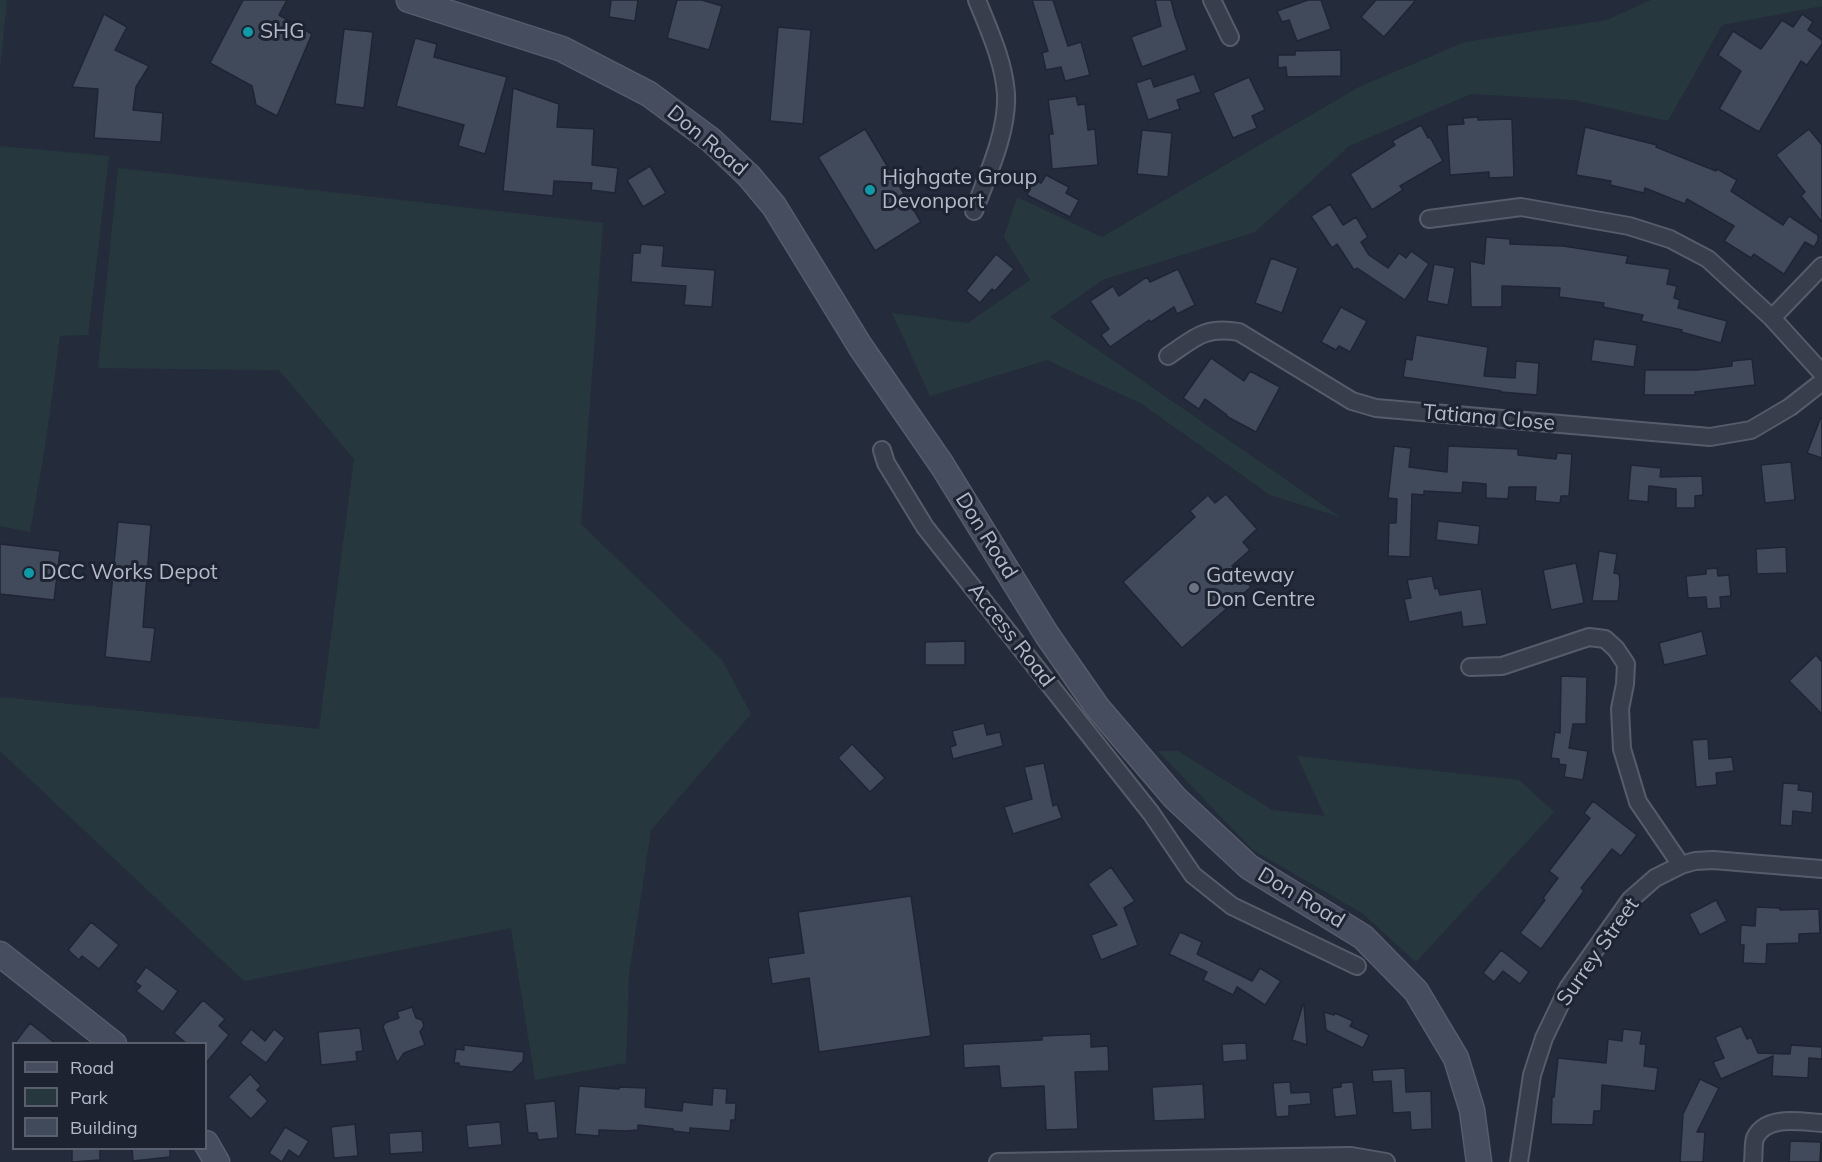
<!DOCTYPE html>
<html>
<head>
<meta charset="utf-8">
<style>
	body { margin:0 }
	#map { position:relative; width:1822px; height:1162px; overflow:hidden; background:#242c3c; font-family:Mulish,sans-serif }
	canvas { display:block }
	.legend { position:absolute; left:12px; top:1042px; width:195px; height:108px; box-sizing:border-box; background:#1d2331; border:2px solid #595f6d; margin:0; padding:8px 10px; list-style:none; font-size:18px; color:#b3b9c8 }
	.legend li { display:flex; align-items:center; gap:12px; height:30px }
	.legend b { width:30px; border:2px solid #595f6d }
</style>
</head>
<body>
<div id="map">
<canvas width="1822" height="1162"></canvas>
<ul class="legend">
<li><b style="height:8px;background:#464d5f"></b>Road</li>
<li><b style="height:16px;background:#26383d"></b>Park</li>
<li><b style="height:16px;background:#404a5b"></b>Building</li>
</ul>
</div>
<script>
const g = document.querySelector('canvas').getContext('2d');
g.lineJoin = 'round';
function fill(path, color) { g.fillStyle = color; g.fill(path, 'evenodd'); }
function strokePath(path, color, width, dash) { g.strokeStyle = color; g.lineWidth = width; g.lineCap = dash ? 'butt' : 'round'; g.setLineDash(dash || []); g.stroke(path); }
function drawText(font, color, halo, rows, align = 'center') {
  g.font = font + ' Mulish,sans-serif'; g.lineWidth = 6; g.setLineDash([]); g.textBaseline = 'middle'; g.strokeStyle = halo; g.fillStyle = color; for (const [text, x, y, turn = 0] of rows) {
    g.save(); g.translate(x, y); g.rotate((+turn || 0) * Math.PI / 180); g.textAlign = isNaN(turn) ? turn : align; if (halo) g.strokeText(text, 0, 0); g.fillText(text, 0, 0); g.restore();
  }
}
fill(new Path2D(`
	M0,0h7l-7,69z
	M1651,0h171v6l-100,19 -54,96 -93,-21 -104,-6 -122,52 -94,86 -153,48 -52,37 290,200 -70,-22 -128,-91 -95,-44 -117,36 -38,-83 76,10 62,-43 -26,-43 13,-40 85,40 257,-150 106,-45 142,-22z
	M0,146l109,10 -21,179 -28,1 -15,111 -15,85 -30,-6z
	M118,168l485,55 -22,301 141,136 29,54 -100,116 -22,144 -3,89 -91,17 -24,-152 -267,53 -244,-230v-54l319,32 35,-270 -75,-89 -181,-2z
	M1158,751h20l94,59 53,6 -28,-60 222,24 35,32 -138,150 -54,-49 -109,-63z`), '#26383d');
const building = new Path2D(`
	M243,0h44l-8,15 33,19 -35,82 -21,-11 -4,-19 -42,-23z
	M611,0h27l-3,21 -26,-4z
	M677,0h25l20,6 -13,44 -42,-12z
	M1032,0h21l15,46 13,-4 9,33 -25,6 -4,-14 -15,3 -4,-17 6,-2z
	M1155,0h16l4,16 12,34 -45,17 -11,-30 30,-11z
	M1308,0h13l10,29 -34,12 -8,-21 -7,2 -5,-11z
	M1376,0h40l-32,37 -23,-20z
	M104,14l23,13 -12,23 34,16 -13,21 -3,23 30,3 -2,29 -67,-4 4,-49 -26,-2z
	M1802,14l11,8 -5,8 14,10v4l-15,21 -6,-4 -42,71 -40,-23 22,-38 -23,-16 15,-24 28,18 21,-29 11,7z
	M778,27l33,3 -8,94 -33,-3z
	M344,29l29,3 -9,76 -29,-4z
	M415,38l22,6 -3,13 73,20 -22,77 -27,-8 6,-21 -68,-19z
	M1341,50v26l-54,1 -1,-10 -8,1v-13h17v-4z
	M1194,74l7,18 -24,8 3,9 -32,11 -12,-37 15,-5 3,9z
	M1249,77l16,33 -13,6 5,12 -24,10 -20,-45z
	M513,88l46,16 -2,23 37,2 -2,36 26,3 -3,25 -24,-3 1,-7 -38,-2 -1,15 -50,-5z
	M1076,96l2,9 7,-1 3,26 7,-1 3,36 -46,4 -3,-35h4l-5,-34z
	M1478,117v3l34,-1 2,58 -25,1v-6l-39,3 -3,-50 17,-1 -1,-6z
	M1421,125l7,13 2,-1 13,24 -43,25 3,4 -31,20 -22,-36 45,-29 -3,-4z
	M1585,127l72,18 -1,2 60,24 1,-2 20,11 -6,11 52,34 6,-9 29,19v5l-4,7 -9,-5 -21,32 -30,-20 -3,4 -27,-17 10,-15 -47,-27 -2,5 -40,-16 -1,5 -34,-8 1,-4 -35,-6z
	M865,129l56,93 -46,29 -57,-94z
	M1809,129l13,16v77l-21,-26 4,-4 -29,-37z
	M1142,130l30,3 -4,44 -31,-3z
	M650,166l16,27 -23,14 -16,-27z
	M1046,175l23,12 -3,6 13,7 -9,17 -43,-22 7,-15 7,3z
	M1330,204l13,21 13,-8 12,20 -7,5 8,13 19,13 11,-15 7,5 5,-7 18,13 -24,36 -48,-32 -3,2 -17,-26 -5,4 -21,-32z
	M1486,237l24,2v5l53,2 65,10 -2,7 44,6 -3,15 10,2 -3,12 6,2 -2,8 49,13 -6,22 -40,-11 1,-2 -41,-9 2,-6 -40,-8 1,-4 -45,-6 1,-9 -58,-2v21h-31l-1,-46 14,3z
	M641,244l23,2 -2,20 53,4 -3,37 -28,-2 2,-19 -55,-4 2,-29h7z
	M996,254l18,15 -19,22 -3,-2 -12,14 -14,-12z
	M1271,258l27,10 -16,45 -27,-10z
	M1434,264l21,4 -7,37 -21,-4z
	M1178,269l17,36 -18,9 -3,-7 -23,15 -2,-2 -39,27 -9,-12 8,-6 -19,-28 23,-15 6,10 28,-19 3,5z
	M1341,307l26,14 -17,31 -11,-6 -3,4 -15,-8z
	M1416,335l72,12 -4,29 31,2 1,-17 23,2 -2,32 -36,-3v-1l-98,-14 3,-18 6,1z
	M1594,339l43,6 -3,22 -43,-6z
	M1211,358l33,23 6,-10 30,16 -24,45 -30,-16 1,-1 -22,-16 -6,10 -16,-11z
	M1752,359l3,26 -60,7v3h-51l1,-25h52l35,-4v-5z
	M1821,417h1v41l-15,-5z
	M1394,446l17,2 -2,19 38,5 1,-26 70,3v6l38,4 1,-6 15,1 -3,42h-8l-1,7 -25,-2 1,-14h-27l-1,12 -22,-1v-14l-23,-2 -1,11 -38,-2v4l-12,-1 -2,63 -22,-1 1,-33h7l1,-24 -9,-1z
	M1791,462l4,38 -30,3 -4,-38z
	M1631,465l30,3 -1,9 42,-1 1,19 -8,1v12h-19v-19l-27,-3 -1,16 -20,-2z
	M1226,494l31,35 -14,13 7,8 -18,16 19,21 -69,61 -59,-66 72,-65 -5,-6 18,-16 7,8z
	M1438,521l42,5 -2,19 -42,-5z
	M118,522l33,3 -8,102 12,1 -4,34 -46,-5z
	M0,544l60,7 -6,49 -54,-6z
	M1786,547l1,26 -30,1 -1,-25z
	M1599,551l18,3 -3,19 5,1 1,8 -2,19h-26z
	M1576,563l8,40 -33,7 -8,-40z
	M1717,568l1,8 11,-1 2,21 -11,1 1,11 -14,1 -1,-12 -18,1 -2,-22 20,-2v-5z
	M1432,576l3,13 3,-1 2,7 41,-6 6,35 -24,3 -2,-15 -52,10 -5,-23 7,-1 -4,-18z
	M1702,631l5,24 -43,10 -5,-22z
	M965,641v24h-40v-23z
	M1816,655l6,7v52l-33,-33z
	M1561,676l26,1 -1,47h-13l-4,24 19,3 -5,29 -19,-3 2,-12 -7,-1v-5l-8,-1 4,-26 5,1z
	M984,723l3,12 13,-3 3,14 -50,13 -3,-12 6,-2 -4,-14z
	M1708,739l1,20 23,-2 2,14 -18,2 1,12 -21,2 -4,-47z
	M852,744l33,34 -15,14 -32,-34z
	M1044,763l9,43 4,-2 5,14 -49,16 -9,-27 28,-8 -8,-32z
	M1783,783l16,1 -1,6 15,2 -1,21 -19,-2 -1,15 -12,-1z
	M1593,801l44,34 -16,21 -9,-7 -31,39 3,3 -43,58 -21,-16 25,-33 -2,-2 15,-20 -9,-7 41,-53 -6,-5z
	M1111,867l24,34 -11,7 14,37 -37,15 -10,-25 26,-10 -29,-41z
	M911,896l20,140 -112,16 -10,-74 -37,6 -4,-26 36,-5 -6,-41z
	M1716,900l11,21 -27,14 -11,-21z
	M1756,907l24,1v2l39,-1 1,24 -21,1v9l-32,1 -1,20 -23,-1 1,-18h-4l1,-20 14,1z
	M91,922l28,23 -20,24 -17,-13 -3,4 -11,-10z
	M1180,932l22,10 -5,12 55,27 8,-13 21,13 -16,24 -28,-18 -4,8 -30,-15 4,-8 -38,-18z
	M1501,950l28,22 -9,12 -17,-13 -9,11 -11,-9z
	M146,967l32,24 -15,21 -27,-21 5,-5 -6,-4z
	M203,1000l22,19 -6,7 10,9 -23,28v-19h-19l-13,-11z
	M1303,1004h1l3,41 -15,-5z
	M412,1007l4,11 6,2 2,6 -4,6 5,13 -21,8 -7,10 -14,-36 2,-4 14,-5 -2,-6z
	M1324,1012l10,3 1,-2 18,8 -3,5 19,9 -6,13 -37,-18z
	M30,1023l26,21h-42z
	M1741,1026l6,13 4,-2 7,16 32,1 1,-9 31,2v12l-13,-1 -1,20 -36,-2 1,-20 -52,23 -8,-17 11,-4 -9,-21z
	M360,1028l3,23 -7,1 1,9 -36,4 -3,-33z
	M251,1029l14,12 9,-12 11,9 -19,25 -26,-20z
	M1623,1029l19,2 -2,13h6l-2,22 14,2 -3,23 -53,-6 -1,26h-7l-1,14 -42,-1 1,-27h2l4,-39 48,5 2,-24 14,2z
	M1091,1034v13l17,-1 1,25 -34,1 3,57 -32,1 -2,-44 -43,2 -2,-22 -35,2 -1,-24 79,-4v-4z
	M1246,1043l1,17 -24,2 -1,-18z
	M464,1045l60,7 -1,9 -11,11 -53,-6v-3h-5l2,-14 8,1z
	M1405,1068l1,24 25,-1 1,38 -21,1 -1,-18 -17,1 -2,-32 -18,1 -1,-12z
	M250,1074l11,12 -4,4 11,11 -17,18 -23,-22z
	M1700,1079l19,9 -22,44h8l-2,30h-23l3,-48z
	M1290,1082l1,11 19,-1 1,12 -22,2v10l-13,1 -3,-34z
	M1353,1082l4,33 -22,2 -3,-29 9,-1v-4z
	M1203,1084l2,35 -51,2 -2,-34z
	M579,1086l40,3v-2l27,1 -1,19 37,4 1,-9 29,3 1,-17 14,1 -1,14h10l-1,17h-4l-1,11 -40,-3v5l-17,-2v-2l-35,-4v5l-11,1 -28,-1v6l-24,-2z
	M555,1101l3,37 -20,2 -1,-7h-9l-3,-29z
	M500,1122l2,23 -34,3 -2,-23z
	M355,1124l3,32 -24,2 -3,-31z
	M285,1127l24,14 -10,16 -10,-7 -7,12 -13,-9z
	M422,1131l1,21 -33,2 -1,-21z
	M1790,1141l31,1 -1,20h-31z
	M72,1149h28v11l-28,2z
	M132,1149h38v8l-37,4z`);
fill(building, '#404a5b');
strokePath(building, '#1f2533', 1.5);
const street = new Path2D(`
	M1212,0l18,37
	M974,211c13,-35 34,-79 32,-117 -2,-32 -17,-64 -29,-94
	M1429,219l92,-12 108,19 41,13 38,20 64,59 50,55
	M1772,318l50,-52
	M1168,356c27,-18 36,-30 71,-24l113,69 24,7 334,29 41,-7 39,-23 32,-25
	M882,450l4,13 39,64 226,286 42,62 39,31 125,60
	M1470,667l32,-1 87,-29 16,2 11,10 10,15 -1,20 -5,25 2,40 16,53 43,63
	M998,1162l353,-6 35,6
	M1519,1162l13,-87 12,-37 24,-50 62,-88 25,-22 26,-13 14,-4 18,-1 109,9
	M1753,1162c1,-7 0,-18 2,-24 11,-24 47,-16 67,-15`);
const secondary = new Path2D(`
	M409,0l153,49 87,45 62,46 38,36 25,30 86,140 82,119 105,170 50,72 78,91 74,69 114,70 53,54 40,67 16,52 7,52
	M0,954l114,90
	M206,1143l11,19`);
strokePath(street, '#565c6a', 20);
strokePath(secondary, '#565c6a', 27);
strokePath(street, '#383e4c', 16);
strokePath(secondary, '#464d5f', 24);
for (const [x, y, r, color] of [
	[248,32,6,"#0f9aa8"],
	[870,190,6,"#0f9aa8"],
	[29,573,6,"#0f9aa8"],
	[1194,588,6,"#6b7280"]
]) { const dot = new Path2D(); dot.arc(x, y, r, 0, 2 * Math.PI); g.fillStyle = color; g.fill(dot); strokePath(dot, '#1d2331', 2); }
drawText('21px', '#b3b9c8', '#1d2331', [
	["SHG",260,32],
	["Highgate Group",882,178],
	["Devonport",882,202],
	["DCC Works Depot",41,573],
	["Gateway",1206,576],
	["Don Centre",1206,600]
], 'left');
drawText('21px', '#b3b9c8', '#1d2331', [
	["Don Road",707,141,40],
	["Tatiana Close",1489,418,5],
	["Don Road",986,536,58],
	["Access Road",1011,635,52],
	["Don Road",1301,898,31],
	["Surrey Street",1598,952,-55]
]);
</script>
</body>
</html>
